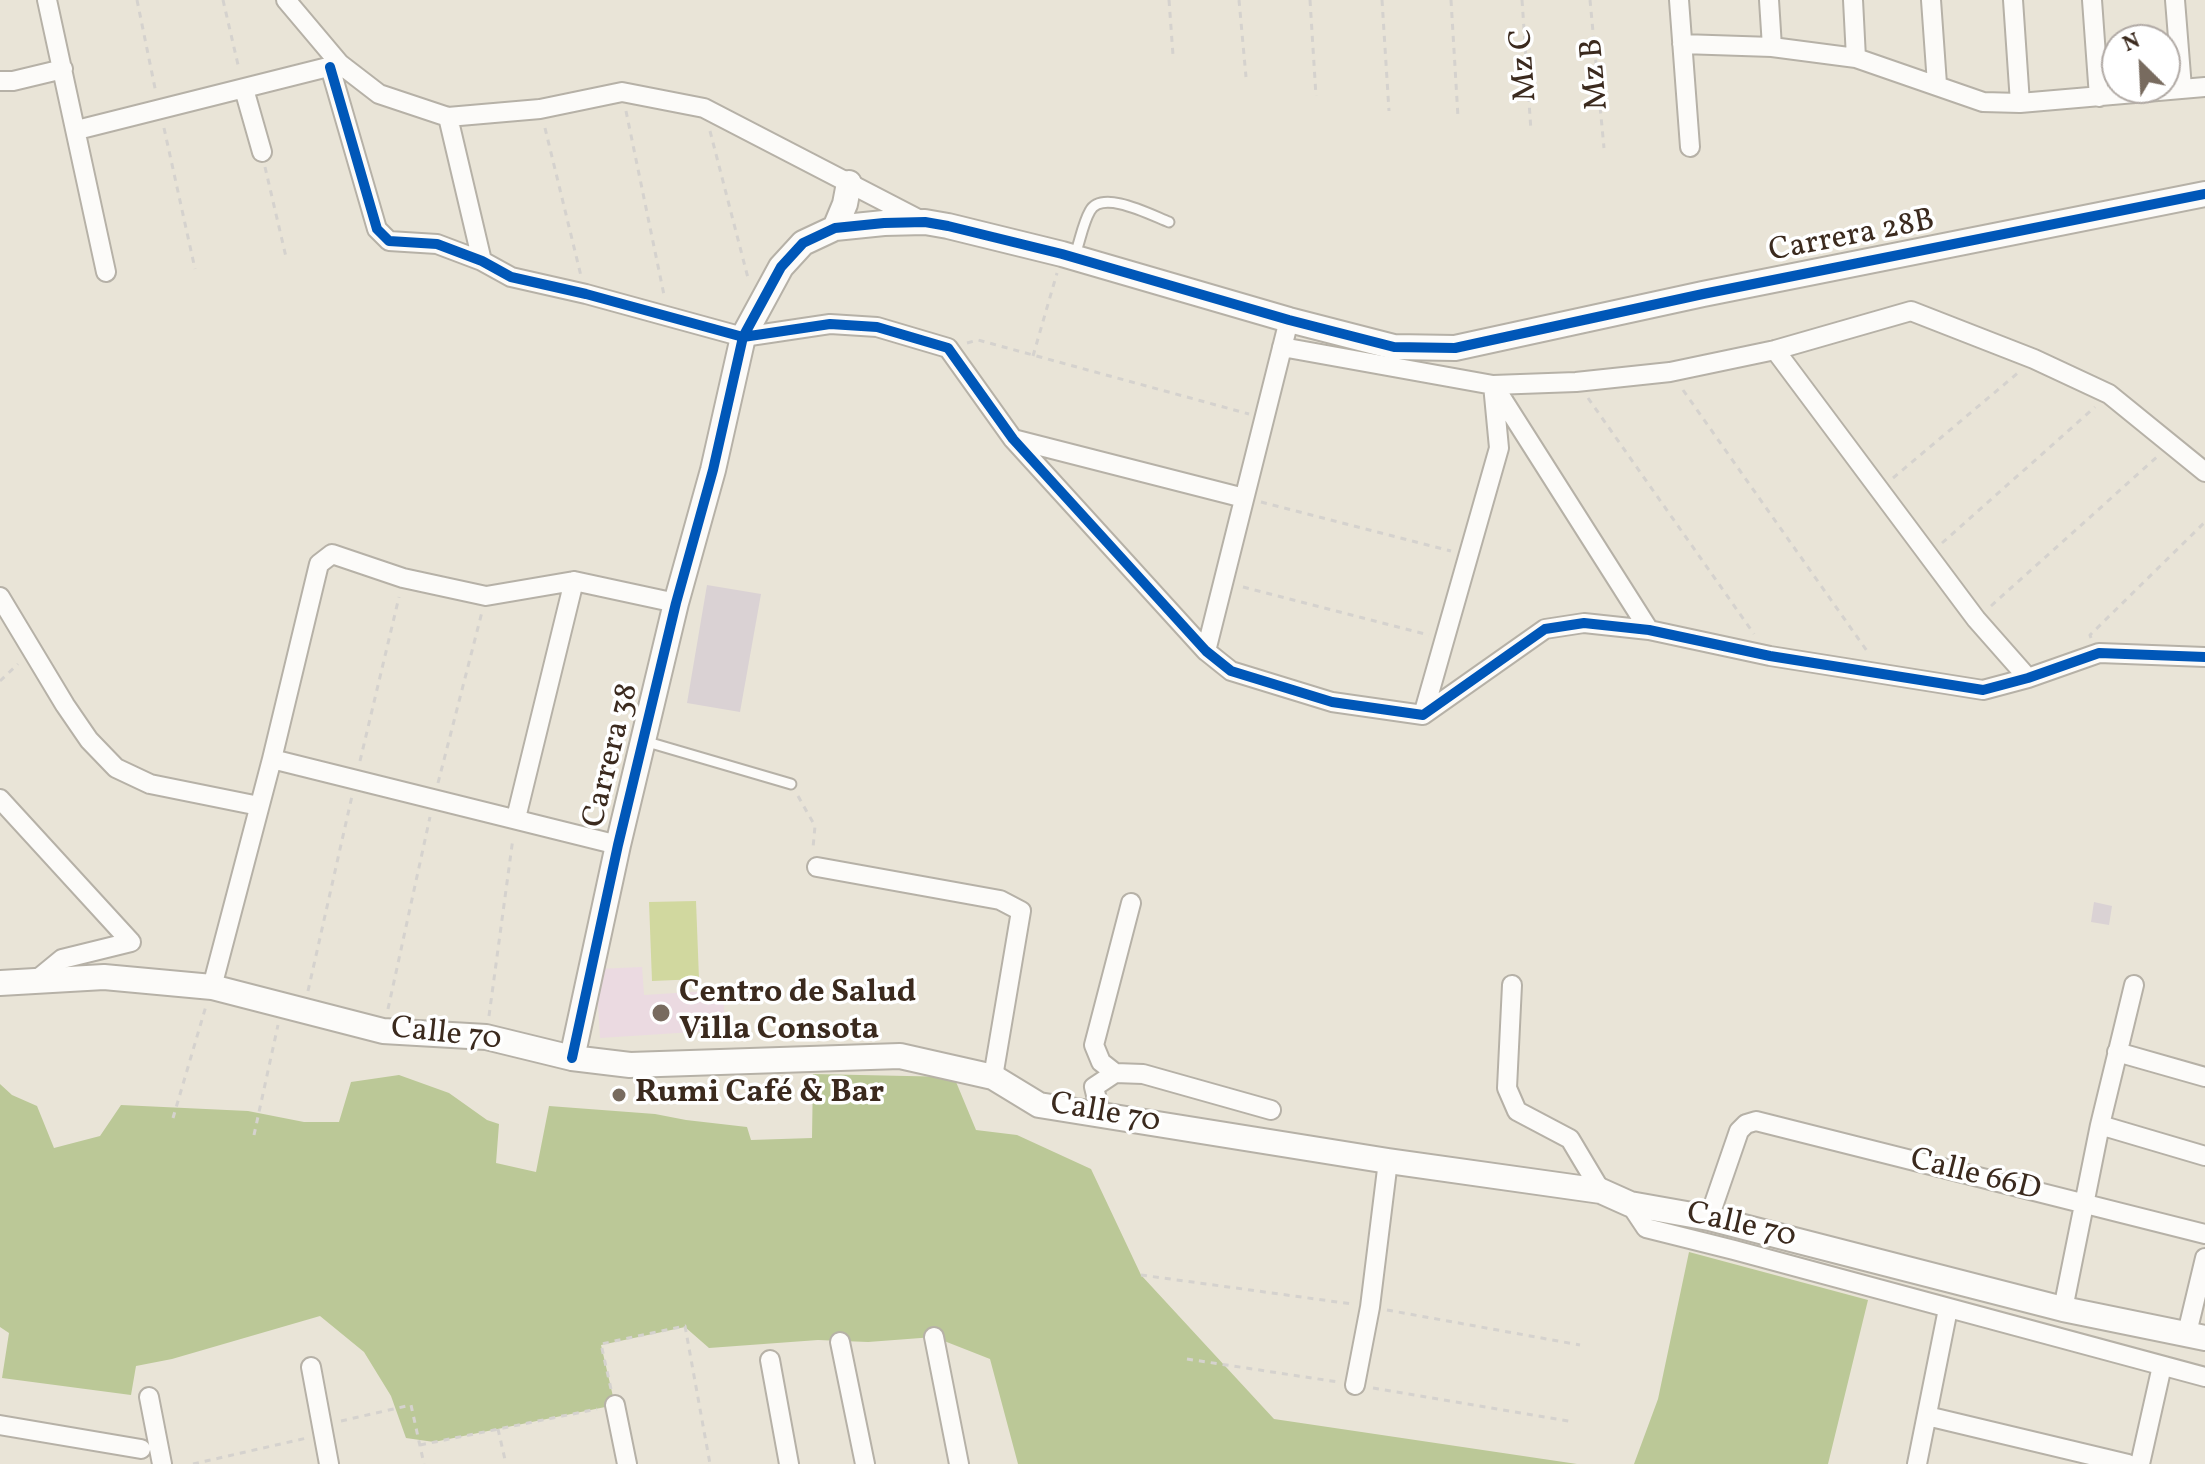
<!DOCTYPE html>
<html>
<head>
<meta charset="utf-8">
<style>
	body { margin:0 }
	#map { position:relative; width:2205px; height:1464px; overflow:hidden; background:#e9e4d7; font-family:Vollkorn,serif }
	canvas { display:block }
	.north { position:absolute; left:2101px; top:24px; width:80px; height:80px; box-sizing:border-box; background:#fff; border:2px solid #b1aaa5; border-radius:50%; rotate:336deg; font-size:22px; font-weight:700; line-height:32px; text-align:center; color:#3b2a1e }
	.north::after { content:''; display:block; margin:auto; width:28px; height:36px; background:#786b5f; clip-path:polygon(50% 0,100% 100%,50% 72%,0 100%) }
</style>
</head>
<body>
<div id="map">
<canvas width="2205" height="1464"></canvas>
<div class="north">N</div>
</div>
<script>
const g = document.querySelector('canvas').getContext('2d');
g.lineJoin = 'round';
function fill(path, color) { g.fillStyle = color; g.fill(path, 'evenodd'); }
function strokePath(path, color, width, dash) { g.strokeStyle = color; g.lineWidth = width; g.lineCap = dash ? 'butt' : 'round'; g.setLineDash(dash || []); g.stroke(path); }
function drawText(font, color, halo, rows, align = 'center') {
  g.font = font + ' Vollkorn,serif'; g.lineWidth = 7; g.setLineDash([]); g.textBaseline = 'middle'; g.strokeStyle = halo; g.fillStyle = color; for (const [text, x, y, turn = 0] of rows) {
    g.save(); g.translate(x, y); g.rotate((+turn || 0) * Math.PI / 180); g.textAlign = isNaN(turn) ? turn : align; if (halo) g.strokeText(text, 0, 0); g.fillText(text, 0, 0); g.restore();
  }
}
fill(new Path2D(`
	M642,967l2,28 79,-5 2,40 -125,8 -4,-69z`), '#ebdae1');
fill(new Path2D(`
	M696,901l3,78 -47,2 -3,-79z`), '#d1d89f');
fill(new Path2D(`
	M813,1074l141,3 22,53 41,5 74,34 50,106 133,144 303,45h-559l-28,-105 -56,-22 -66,5 -50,-2 -109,8 -24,-21 -84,18 14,60 -181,37 -28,-4 -15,-42 -27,-44 -44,-36 -148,43 -36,7 -5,29 -129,-17 7,-45 -9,-6v-243l12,11 25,11 17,42 46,-12 21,-31 127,6 56,11h35l12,-40 48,-7 50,18 38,27 12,4 -3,39 40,9 13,-66 106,8 31,6 61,7 4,13 61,-2z
	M1689,1252l179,48 -40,164h-194l24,-65z`), '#bbc897');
fill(new Path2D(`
	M707,585l54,9 -21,118 -53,-9z
	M2094,902l18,4 -3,19 -18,-3z`), '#dad2d4');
const lane = new Path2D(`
	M1075,255c5,-14 8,-32 15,-44 12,-22 61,4 79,11
	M644,741l147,43`);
const street = new Path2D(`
	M47,0l59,272
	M286,0l54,64 39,30 69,23 92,-8 82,-17 82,16 220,114
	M1679,0l11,147
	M1769,0l3,47
	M1853,0l3,58
	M1931,0l6,84
	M2013,0l7,103
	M2092,0l7,97
	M2175,0l7,88
	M1682,44l90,3 84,11 127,44 37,1 185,-16
	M330,67l47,162 12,12 48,3 45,17 29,16 75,17 157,43 87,-13 47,3 71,21 65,91 193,212 25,20 101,31 91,13 122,-86 39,-6 65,7 121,26 213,34 45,-12 71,-25 106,4
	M0,81h13l50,-12
	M244,89l18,63
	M448,117l34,144
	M77,130l263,-66
	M1282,347l211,38 83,-3 94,-10 105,-22 136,-39 123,48 75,35 96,78
	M1775,350l201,269 52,59
	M1496,389l153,241
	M1013,439l231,59
	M0,597l65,108 24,35 27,28 34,16 109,22
	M1206,651l83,-331
	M1423,715l76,-267 -6,-63
	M272,759l346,86
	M0,799l131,143 -69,17 -28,23
	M516,818l58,-237
	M817,867l183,33 21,11 -28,166
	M1512,985l-5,103 10,23 53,28 31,52
	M212,987l60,-228 47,-195 13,-10 71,24 83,18 88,-15 102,22
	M2117,1052l88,25
	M1115,1073l-14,-11 -7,-17 37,-142
	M1101,1116l-7,-29 21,-14 28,1 128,36
	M2100,1125l105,31
	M1630,1204l16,24 88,22 471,127
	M1709,1218l30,-87 7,-7 10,-3 449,113
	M2063,1309l37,-184 34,-140
	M2187,1333l18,-75
	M934,1337l25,127
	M840,1342l25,122
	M770,1360l19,104
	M311,1367l18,97
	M1355,1385l15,-78 18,-146
	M149,1397l13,67
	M615,1405l12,59
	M1927,1416l201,48
	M0,1425l141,24
	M1917,1464l31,-155
	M2140,1464l22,-98`);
const secondary = new Path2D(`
	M835,228l10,-24 4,-21
	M0,983l104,-6 108,10 171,44 103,6 86,21 58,7 270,-9 93,21 46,28 349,56 213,30 29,13 79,14 354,91 142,29
	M572,1058l46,-213 58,-242 37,-133 30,-133 38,-70 22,-24 32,-15 49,-5 41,-1 23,4 114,28 227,66 105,27 61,1 248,-54 502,-100`);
strokePath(lane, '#b6b1a7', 13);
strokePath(street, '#b6b1a7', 22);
strokePath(secondary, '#b6b1a7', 28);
strokePath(new Path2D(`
	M137,0l19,93
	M223,0l16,69
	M1169,0l4,55
	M1239,0l7,77
	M1310,0l6,96
	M1382,0l7,111
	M1451,0l7,117
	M1522,0l9,131
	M1590,0l14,148
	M626,111l38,184
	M164,128l31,141
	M545,128l36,148
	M710,131l39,151
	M265,167l21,90
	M967,343l11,-3 271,74
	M1033,356l24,-83
	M1683,390l184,261
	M1588,398l166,236
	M1893,478l126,-106
	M1261,502l190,49
	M1942,543l153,-136
	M1243,587l186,48
	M1991,606l167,-150
	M2091,638l-1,-3 115,-113
	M0,681l18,-17
	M360,761l39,-164
	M438,783l44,-171
	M798,796l17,30 -2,22
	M308,991l44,-195
	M388,1009l42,-192
	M489,1016l24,-178
	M173,1118l33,-112
	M254,1135l24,-110
	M1141,1275l211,29
	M1387,1310l193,35
	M1187,1359l151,23
	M1373,1388l201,34
	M611,1389l-10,-45 84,-18 25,138
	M341,1421l70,-16 13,59
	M498,1429l8,35
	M420,1445l177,-36
	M193,1464l114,-26`), '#d5d2ce', 3, [6, 6]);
strokePath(lane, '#fcfbf9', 9);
strokePath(street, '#fcfbf9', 18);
strokePath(secondary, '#fcfbf9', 24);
strokePath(new Path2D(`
	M330,67l47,162 12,12 48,3 45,17 29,16 75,17 157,43 87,-13 47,3 71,21 65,91 193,212 25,20 101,31 91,13 122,-86 39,-6 65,7 121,26 213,34 45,-12 71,-25 106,4
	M572,1058l46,-213 58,-242 37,-133 30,-133 38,-70 22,-24 32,-15 49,-5 41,-1 23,4 114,28 227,66 105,27 61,1 248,-54 502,-100`), '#0057b8', 10);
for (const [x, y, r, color] of [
	[661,1013,10,"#786b5f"],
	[619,1095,8,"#786b5f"]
]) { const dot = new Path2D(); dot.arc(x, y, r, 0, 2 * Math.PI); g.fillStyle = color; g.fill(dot); strokePath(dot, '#fff', 3); }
drawText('32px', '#3b2a1e', '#fff', [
	["Mz C",1526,65,-94],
	["Mz B",1597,74,-95],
	["Carrera 28B",1852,238,-11],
	["Carrera 38",613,756,-76],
	["Calle 70",446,1036,6],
	["Calle 70",1105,1115,10],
	["Calle 66D",1975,1177,14],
	["Calle 70",1741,1227,13]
]);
drawText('bold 32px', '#3b2a1e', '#fff', [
	["Centro de Salud",679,995],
	["Villa Consota",679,1032],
	["Rumi Café & Bar",635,1095]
], 'left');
</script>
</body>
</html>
